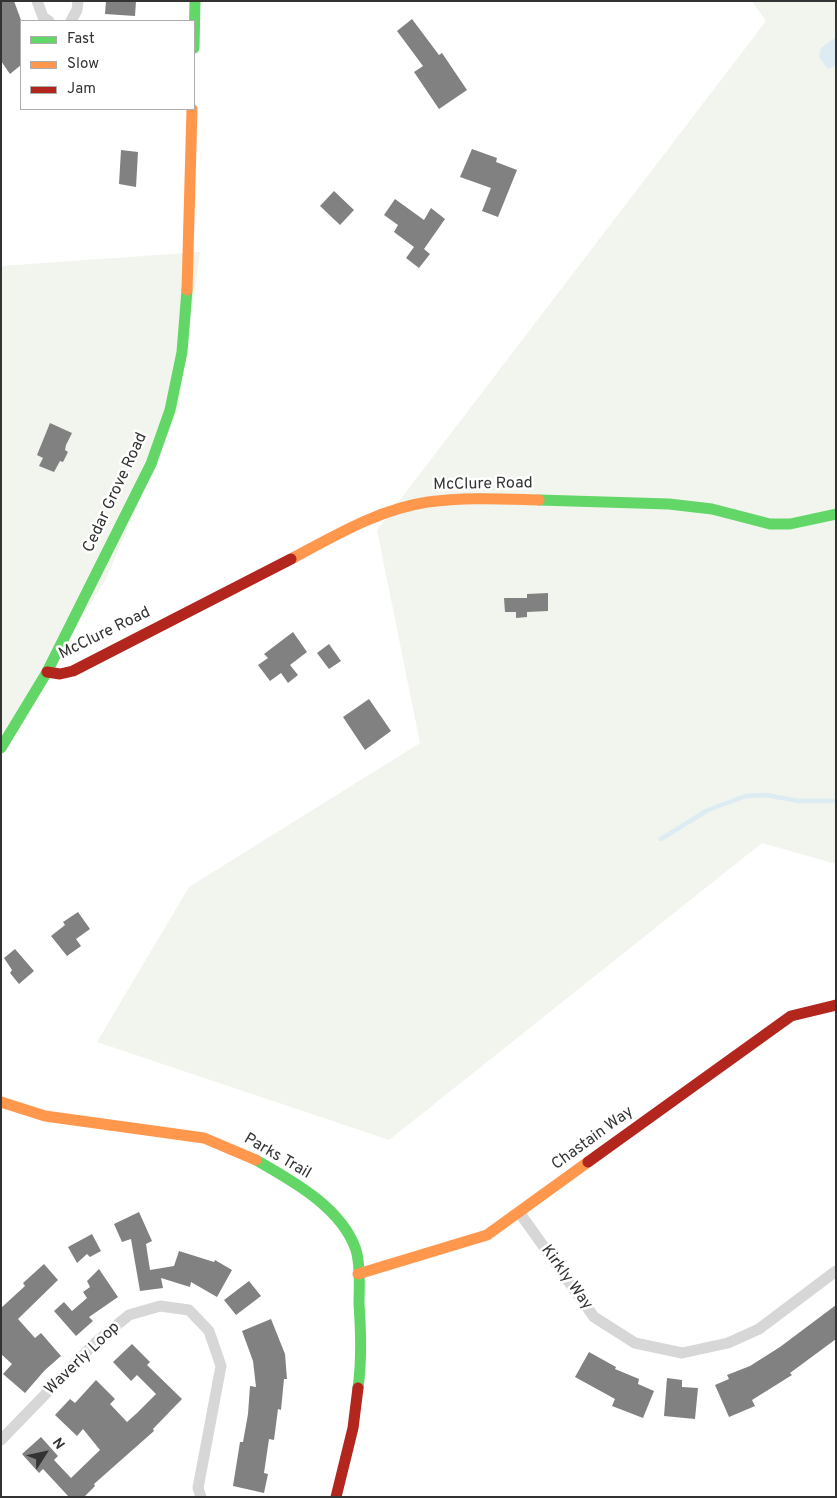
<!DOCTYPE html>
<html>
<head>
<meta charset="utf-8">
<style>
	body { margin:0 }
	#map { position:relative; width:837px; height:1498px; overflow:hidden; background:#fff; font-family:Overpass,sans-serif }
	canvas { display:block }
	.frame { position:absolute; inset:0; border:2px solid #333; pointer-events:none }
	.legend { position:absolute; left:20px; top:20px; width:175px; height:90px; box-sizing:border-box; background:#fff; border:1px solid #adadad; margin:0; padding:6px 9px; list-style:none; font-size:15px; color:#333 }
	.legend li { display:flex; align-items:center; gap:10px; height:25px }
	.legend b { width:25px; border:1px solid #adadad }
	.north { position:absolute; left:20px; top:1428px; width:50px; height:50px; -webkit-text-stroke:4px #fff; paint-order:stroke; rotate:55deg; font-size:14px; font-weight:700; line-height:20px; text-align:center; color:#333 }
	.north::after { content:''; display:block; margin:auto; width:18px; height:22px; background:#333; clip-path:polygon(50% 0,100% 100%,50% 72%,0 100%) }
</style>
</head>
<body>
<div id="map">
<canvas width="837" height="1498"></canvas>
<div class="frame"></div>
<ul class="legend">
<li><b style="height:6px;background:#63d668"></b>Fast</li>
<li><b style="height:6px;background:#ff974d"></b>Slow</li>
<li><b style="height:6px;background:#b3261e"></b>Jam</li>
</ul>
<div class="north">N</div>
</div>
<script>
const g = document.querySelector('canvas').getContext('2d');
g.lineJoin = 'round';
function fill(path, color) { g.fillStyle = color; g.fill(path, 'evenodd'); }
function strokePath(path, color, width, dash) { g.strokeStyle = color; g.lineWidth = width; g.lineCap = dash ? 'butt' : 'round'; g.setLineDash(dash || []); g.stroke(path); }
function drawText(font, color, halo, rows, align = 'center') {
  g.font = font + ' Overpass,sans-serif'; g.lineWidth = 5; g.setLineDash([]); g.textBaseline = 'middle'; g.strokeStyle = halo; g.fillStyle = color; for (const [text, x, y, turn = 0] of rows) {
    g.save(); g.translate(x, y); g.rotate((+turn || 0) * Math.PI / 180); g.textAlign = isNaN(turn) ? turn : align; if (halo) g.strokeText(text, 0, 0); g.fillText(text, 0, 0); g.restore();
  }
}
fill(new Path2D(`
	M752,1h84v863l-74,-21 -373,297 -292,-98 92,-155 231,-144 -43,-213 389,-509z
	M200,252l-21,156 -74,173 -104,161v-476z`), '#f1f5ed');
fill(new Path2D(`
	M836,37v28l-8,4 -9,-12 2,-9z`), '#ddebf3');
strokePath(new Path2D(`
	M661,839l47,-29 38,-14 20,-1 33,6h37`), '#ddebf3', 4.5);
fill(new Path2D(`
	M1,1h13l7,19v45l-11,9 -9,-13z
	M106,1h30l-1,15 -30,-2z
	M412,19l27,36 3,-2 25,37 -28,19 -25,-37 9,-6 -26,-35z
	M472,149l25,9 -1,4 21,8 -19,47 -16,-6 9,-23 -31,-11z
	M121,150l17,2 -2,35 -17,-3z
	M334,191l20,19 -14,15 -20,-19z
	M395,199l29,21 7,-12 14,11 -21,30 6,5 -11,14 -13,-10 8,-11 -20,-15 4,-7 -14,-10z
	M50,423l22,10 -6,12 -1,5 3,2 -5,10 -3,-1 -6,11 -15,-6 4,-8 -6,-3z
	M548,593v18l-21,1v5l-11,1v-6h-11l-1,-14h23v-4z
	M293,632l14,20 -17,13 8,10 -10,8 -7,-10 -11,8 -12,-16 10,-7 -4,-4z
	M329,644l12,17 -12,8 -12,-16z
	M369,699l22,32 -26,19 -22,-33z
	M78,912l12,17 -14,10 5,7 -14,10 -16,-20 14,-11 -2,-3z
	M15,949l19,22 -15,13 -9,-11 2,-3 -8,-12z
	M139,1212l13,29 -6,3 4,26 24,-4 5,-15 35,11 1,-2 17,10 -15,27 -26,-15 -1,5 -29,-9 2,10 -23,3 -9,-52 -9,3 -8,-18z
	M92,1234l9,17 -11,6 -3,-3 -10,9 -9,-16z
	M44,1264l14,16 -40,39 17,19 6,-5 20,23 -16,14 -20,23 -22,-19 9,-10 -11,-10v-46l24,-22 -2,-3z
	M99,1269l19,28 -29,20 4,4 -17,15 -22,-25 10,-9 8,9 15,-13 -4,-6 7,-5 -3,-6z
	M249,1281l12,15 -25,19 -12,-15z
	M836,1305v34l-46,34 2,2 -40,25 3,6 -26,11 -14,-32 14,-6 -2,-4 23,-9 30,-19z
	M271,1319l14,35 2,25h-3l-3,31 -3,-1 -4,31 -5,-1 -5,34 4,1 -4,19 -31,-7 7,-44h3l5,-28 2,-28 6,1 -3,-26 -11,-30z
	M132,1344l18,18 -3,3 35,34 -29,30 1,2 -60,53 1,2 -11,11h-15l-26,-28 -4,4 -17,-19 19,-17 17,19 -4,4 17,18 29,-28 -17,-21 -6,7 -22,-21 15,-16 5,4 21,-23 19,19 -5,5 17,18 10,-9 19,-19 -19,-19 -6,6 -18,-19z
	M589,1352l27,15 -1,2 24,10 -1,5 16,7 -11,27 -31,-12 3,-7 -40,-22z
	M667,1378l15,2v7l16,1 -3,31 -31,-3z`), '#818181');
strokePath(new Path2D(`
	M37,1l6,16 6,4
	M71,21l6,-11 1,-9
	M519,1212l75,105 41,26 47,10 46,-10 31,-14 77,-58
	M1,1440l94,-97 34,-28 31,-9 29,4 20,21 12,35 -23,122 3,9`), '#d7d7d7', 11);
strokePath(new Path2D(`
	M194,48l1,-47
	M539,500l130,4 43,5 58,15h20l46,-10
	M1,748l46,-76 104,-208 19,-54 12,-58 5,-62
	M256,1160c37,21 86,48 100,90 5,16 3,38 3,54 2,28 3,56 -1,84`), '#63d668', 11);
strokePath(new Path2D(`
	M187,290l5,-181
	M291,559c43,-23 88,-50 137,-57 37,-5 74,-3 111,-2
	M1,1102l44,14 159,22 52,22
	M358,1274l129,-39 101,-73`), '#ff974d', 11);
strokePath(new Path2D(`
	M47,672l13,2 13,-3 218,-112
	M588,1162l203,-146 45,-11
	M336,1497l17,-69 5,-40`), '#b3261e', 11);
drawText('16px', '#333', '#fff', [
	["McClure Road",483,485,-1],
	["Cedar Grove Road",116,493,-65],
	["McClure Road",105,634,-26],
	["Chastain Way",593,1139,-36],
	["Parks Trail",277,1157,30],
	["Kirkly Way",566,1278,54],
	["Waverly Loop",83,1359,-44]
]);
</script>
</body>
</html>
